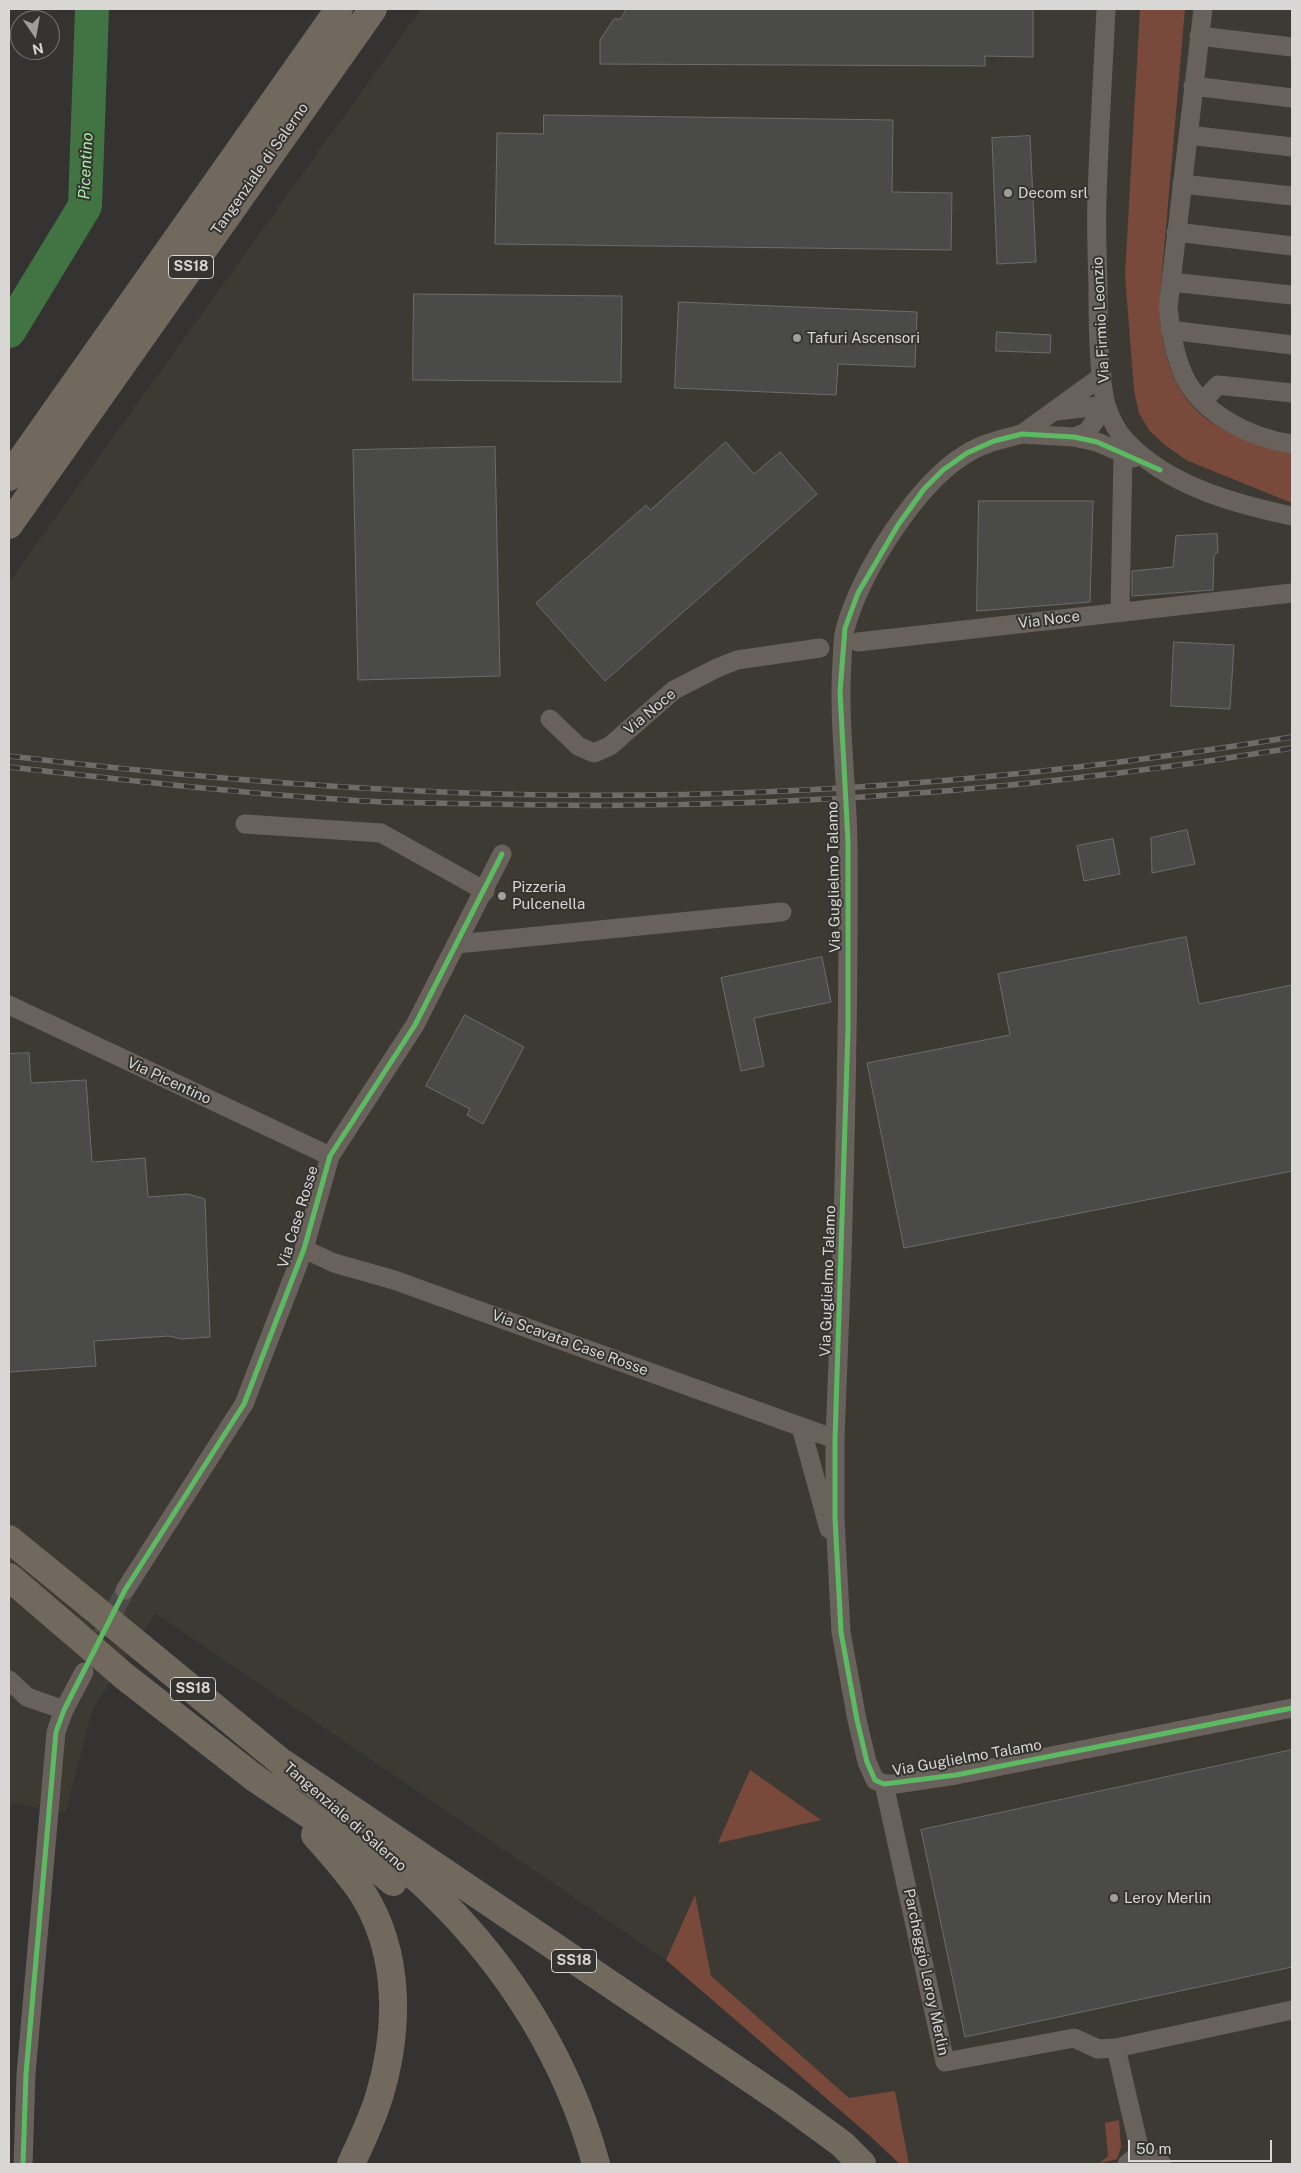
<!DOCTYPE html>
<html>
<head>
<meta charset="utf-8">
<style>
	body { margin:0 }
	#map { position:relative; width:1301px; height:2173px; overflow:hidden; background:#343332; font-family:"Public Sans",sans-serif }
	canvas { display:block }
	.frame { position:absolute; inset:0; border:10px solid #d8d7d5; pointer-events:none }
	.north { position:absolute; left:10px; top:10px; width:50px; height:50px; box-sizing:border-box; background:#353431; border:1px solid #767573; border-radius:50%; rotate:168deg; font-size:14px; font-weight:700; line-height:20px; text-align:center; color:#d8d7d5 }
	.north::after { content:''; display:block; margin:auto; width:18px; height:22px; background:#9f9e9c; clip-path:polygon(50% 0,100% 100%,50% 72%,0 100%) }
	.scale { position:absolute; left:1128px; top:2140px; width:144px; height:22px; box-sizing:border-box; border:2px solid #d8d7d5; border-top:0; padding-left:6px; font-size:15px; line-height:18px; white-space:nowrap; color:#d8d7d5; -webkit-text-stroke:4px #353431; paint-order:stroke }
</style>
</head>
<body>
<div id="map">
<canvas width="1301" height="2173"></canvas>
<div class="frame"></div>
<div class="north">N</div>
<div class="scale">50 m</div>
</div>
<script>
const g = document.querySelector('canvas').getContext('2d');
g.lineJoin = 'round';
function fill(path, color) { g.fillStyle = color; g.fill(path, 'evenodd'); }
function strokePath(path, color, width, dash) { g.strokeStyle = color; g.lineWidth = width; g.lineCap = dash ? 'butt' : 'round'; g.setLineDash(dash || []); g.stroke(path); }
function drawText(font, color, halo, rows, align = 'center') {
  g.font = font + ' "Public Sans",sans-serif'; g.lineWidth = 4; g.setLineDash([]); g.textBaseline = 'middle'; g.strokeStyle = halo; g.fillStyle = color; for (const [text, x, y, turn = 0] of rows) {
    g.save(); g.translate(x, y); g.rotate((+turn || 0) * Math.PI / 180); g.textAlign = isNaN(turn) ? turn : align; if (halo) g.strokeText(text, 0, 0); g.fillText(text, 0, 0); g.restore();
  }
}
fill(new Path2D(`
	M421,9h871v2155h-392l-30,-28 -204,-176 -511,-347 -63,97 -26,102 -57,-9v-1221z`), '#3d3a33');
fill(new Path2D(`
	M1140,9h45l-26,298c6,95 44,126 133,146v50l-106,-43 -21,-15 -16,-15 -10,-17 -5,-23 -9,-115z
	M750,1770l71,50 -103,23z
	M695,1895l16,81 138,122 46,-7 14,73h-9l-30,-28 -204,-176z
	M1119,2120l2,27 -4,12 -17,4 8,-7 -3,-33z`), '#794a3b');
strokePath(new Path2D(`
	M9,331l76,-125 7,-197`), '#427343', 34);
const building = new Path2D(`
	M627,9h406v48l-48,-1v10l-385,-2v-24l14,-21h6z
	M544,115l349,5 -1,72 60,1 -1,57 -456,-6 2,-111 46,1z
	M1030,136l6,126 -39,2 -5,-126z
	M414,294l208,2 -1,86 -208,-2z
	M679,302l238,10 -2,55 -77,-3 -2,31 -161,-7z
	M997,332l54,3 -1,18 -54,-2z
	M726,442l28,32 26,-22 37,42 -212,187 -69,-78 110,-98 4,5z
	M495,447l5,229 -142,4 -5,-230z
	M979,501h114l-3,101 -113,9z
	M1217,534l1,18 -4,3 -1,35 -81,6v-25l41,-4 3,-31z
	M1174,642l60,3 -4,64 -59,-3z
	M1187,830l8,34 -43,9 -1,-35z
	M1113,839l7,35 -36,7 -7,-35z
	M1186,937l13,67 93,-19v186l-388,77 -37,-185 143,-28 -12,-61z
	M822,957l9,45 -77,16 10,48 -23,5 -20,-93z
	M465,1015l59,32 -41,77 -16,-9 3,-6 -44,-23z
	M29,1053l2,30 55,-3 6,82 53,-4 3,39 40,-3 17,5 5,138 -29,2 -12,-3 -75,5 2,25 -87,6v-318z
	M1292,1750v217l-327,70 -44,-207z`);
fill(building, '#4a4a49');
strokePath(building, '#6c6c6b', 1);
strokePath(new Path2D(`
	M90,1660l35,-70`), '#4d4c4a', 19, [19, 9]);
strokePath(new Path2D(`
	M1106,9c-3,63 -7,126 -9,188 -1,29 0,59 1,87 0,35 0,88 8,121 4,12 11,27 20,36 42,45 109,63 166,75
	M1203,9l-35,299c3,24 6,46 16,68 19,39 67,62 108,68
	M1199,36l93,11
	M1193,86l99,12
	M1188,135l104,12
	M1182,184l110,12
	M1176,232l116,14
	M1171,282l121,13
	M1170,330l122,15
	M1203,401l15,-16 74,8
	M1057,411l49,-6
	M1022,434l52,3 23,5 37,16
	M1022,434l80,-58
	M1074,437l13,-5 19,-27
	M1120,612l3,-158
	M858,642l434,-49
	M550,719l28,27 16,7 16,-7 64,-56 43,-22 20,-8 83,-12
	M245,824l136,9 104,58
	M457,944l325,-32
	M9,1005l321,151
	M304,1249l30,14 60,17 441,159
	M842,1257l-7,182v79l6,114 16,88 10,42 8,18 9,4h12l60,-9 336,-67
	M801,1427l28,102
	M125,1590l119,-186 60,-155 26,-93 85,-131 87,-171
	M9,1680l18,17 37,13
	M884,1784l61,278 129,-24 24,11 18,-1
	M1141,2156l-25,-108 176,-38
	M23,2164l3,-90 30,-342 8,-22 20,-38
	M1127,2164c11,-11 23,-10 35,0`), '#69625c', 19);
strokePath(new Path2D(`
	M9,477l330,-468
	M9,525l364,-516
	M9,1539l81,66
	M9,1577l63,54
	M142,1648l155,127
	M124,1676l132,103 67,45 70,58
	M283,1763l503,340 56,41 20,20
	M315,1835c17,19 34,38 48,59 38,61 36,137 16,203 -7,23 -18,45 -28,67
	M381,1848c18,15 37,30 54,47 76,74 133,167 161,269`), '#71685e', 28);
const rail = new Path2D(`
	M9,756c143,17 287,30 432,36 284,12 571,-9 851,-55
	M9,767c118,13 235,27 354,34 41,2 82,2 123,3 269,7 540,-12 806,-56`);
strokePath(rail, '#706b67', 5.5);
strokePath(rail, '#353431', 4, [11]);
strokePath(new Path2D(`
	M842,1257c4,-138 7,-276 6,-414 -1,-60 -10,-121 -6,-181 1,-12 0,-25 4,-36 16,-55 71,-143 120,-172 17,-11 37,-15 56,-20`), '#69625c', 19);
strokePath(new Path2D(`
	M90,1605l52,43
	M72,1631l52,45`), '#71685e', 28);
strokePath(new Path2D(`
	M1160,470l-63,-28 -23,-5 -52,-3 -28,7 -27,12 -24,17 -19,19 -26,36 -40,68 -13,35 -5,64 8,149v188l-13,410v79l6,114 16,88 10,42 8,18 9,4 72,-9 336,-67
	M23,2164l3,-90 30,-342 8,-22 61,-120 119,-186 60,-155 26,-93 85,-131 87,-171`), '#5cba63', 5);
for (const [x, y, r, color] of [
	[1008,193,5,"#9f9e9c"],
	[797,338,5,"#9f9e9c"],
	[502,896,5,"#9f9e9c"],
	[1114,1898,5,"#9f9e9c"]
]) { const dot = new Path2D(); dot.arc(x, y, r, 0, 2 * Math.PI); g.fillStyle = color; g.fill(dot); strokePath(dot, '#353431', 2); }
for (const [x, y, w] of [
	[191,267,45],
	[193,1689,45],
	[574,1961,45]
]) { const box = new Path2D(); box.roundRect(x - w / 2, y - 11.5, w, 23, 4); g.fillStyle = '#353431'; g.fill(box); strokePath(box, '#d8d7d5', 1); }
drawText('bold 14px', '#d8d7d5', null, [
	["SS18",191,267],
	["SS18",193,1689],
	["SS18",574,1961]
]);
drawText('15px', '#d8d7d5', '#353431', [
	["Tangenziale di Salerno",260,169,-55],
	["Via Firmio Leonzio",1101,320,-93],
	["Via Noce",1049,620,-7],
	["Via Noce",650,712,-40],
	["Via Guglielmo Talamo",834,877,-91],
	["Via Picentino",169,1081,25],
	["Via Case Rosse",298,1217,-73],
	["Via Guglielmo Talamo",828,1281,-88],
	["Via Scavata Case Rosse",570,1343,20],
	["Via Guglielmo Talamo",967,1758,-10],
	["Tangenziale di Salerno",345,1817,41],
	["Parcheggio Leroy Merlin",926,1972,78]
]);
drawText('15px', '#d8d7d5', '#353431', [
	["Decom srl",1018,193],
	["Tafuri Ascensori",807,338],
	["Pizzeria",512,887],
	["Pulcenella",512,904],
	["Leroy Merlin",1124,1898]
], 'left');
drawText('italic 16px', '#a2f0a4', '#353431', [
	["Picentino",86,166,-87]
]);
</script>
</body>
</html>
